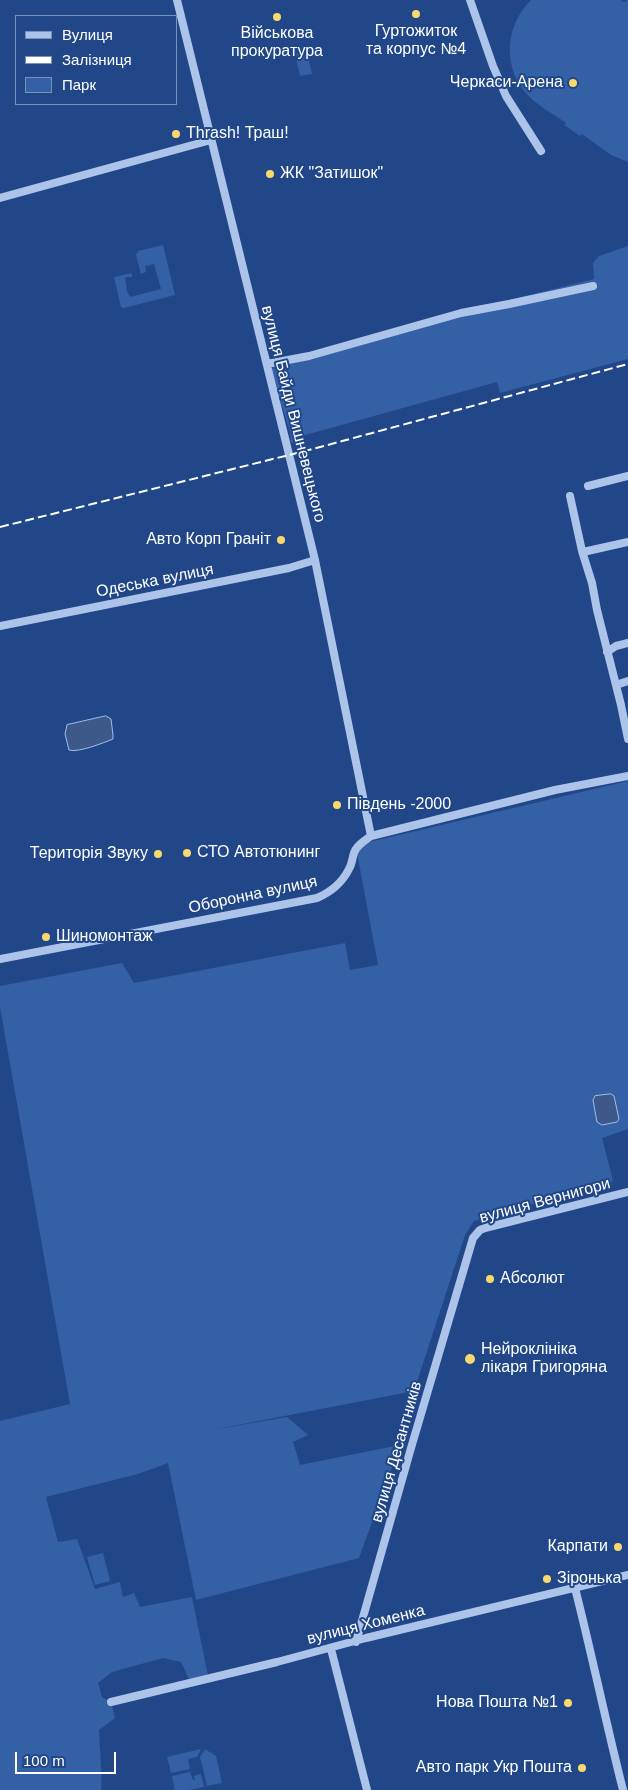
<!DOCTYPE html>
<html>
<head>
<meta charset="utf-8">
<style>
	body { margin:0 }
	#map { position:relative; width:628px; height:1790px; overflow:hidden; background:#214789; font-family:Arial,sans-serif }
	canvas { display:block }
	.legend { position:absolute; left:15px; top:15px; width:162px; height:90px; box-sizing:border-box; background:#214789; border:1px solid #7a91b8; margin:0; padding:6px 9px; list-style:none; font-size:15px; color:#fff }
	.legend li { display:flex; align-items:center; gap:10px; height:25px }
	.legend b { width:25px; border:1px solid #7a91b8 }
	.scale { position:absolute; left:15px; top:1752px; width:101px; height:22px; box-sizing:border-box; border:2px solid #fff; border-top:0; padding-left:6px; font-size:15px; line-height:18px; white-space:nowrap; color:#fff; -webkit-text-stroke:4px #214789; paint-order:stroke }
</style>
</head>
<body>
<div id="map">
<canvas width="628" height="1790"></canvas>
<ul class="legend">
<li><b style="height:6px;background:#acc4ea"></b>Вулиця</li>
<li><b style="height:6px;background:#fff"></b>Залізниця</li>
<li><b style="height:14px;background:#3460a6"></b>Парк</li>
</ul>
<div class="scale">100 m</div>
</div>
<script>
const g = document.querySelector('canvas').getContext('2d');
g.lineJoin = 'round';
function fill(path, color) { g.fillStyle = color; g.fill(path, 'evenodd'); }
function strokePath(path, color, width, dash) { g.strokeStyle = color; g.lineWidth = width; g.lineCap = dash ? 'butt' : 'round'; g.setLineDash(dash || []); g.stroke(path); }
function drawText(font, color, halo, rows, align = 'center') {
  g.font = font + ' Arial,sans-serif'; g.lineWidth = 4; g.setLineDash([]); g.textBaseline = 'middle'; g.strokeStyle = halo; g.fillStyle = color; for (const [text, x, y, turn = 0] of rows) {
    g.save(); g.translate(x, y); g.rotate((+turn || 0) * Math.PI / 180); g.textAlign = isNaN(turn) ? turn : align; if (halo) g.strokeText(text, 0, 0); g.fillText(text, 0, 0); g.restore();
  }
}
fill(new Path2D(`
	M531,0h90l3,2 4,-2v162l-17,-7 -29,-21 -2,2 -16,-11 2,-2c-14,-10 -30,-18 -41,-31 -23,-28 -19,-67 6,-92z
	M307,51l5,23 -12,2 -5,-22z
	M163,245l12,50 -51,13 -3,-1 -7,-30 18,-4v4h-7l2,14 3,6 31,-8 -7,-25 -9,2 1,6 -5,2 -5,-19 2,-4z
	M628,246v113l-128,34 -3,-11 -199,55v4l-7,2 -1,-12 -19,-58 1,-4 4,-3 233,-66 85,-21 -1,-16 6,-7z
	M628,781v348l-26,9 11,43 -139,40 -9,14 -51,156 -202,39 75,-13 21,18 -15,7 7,23 100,-20 -41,113 -163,42 -28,-137 -30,11 -92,23 12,45 19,-3 18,50 25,-7 3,15 11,-4 6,14 52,-10 16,79 -19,3 -8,-17 -18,-4 -51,14 -14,11 4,14 9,5 4,16 -16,12c0,9 4,55 2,60h-101v-369l70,-17 -70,-397v-21l122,-23 12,20 211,-40 5,27 28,-5 -21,-112 8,-10z
	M103,1553l7,28 -15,4 -8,-28z
	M201,1749l-4,8 -9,2 2,10 -19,4 -4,-16z
	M205,1749l11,7 6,27 -15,3 -7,-29z
	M190,1772l3,8h2l-1,-4 7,-2 3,13 -15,3h-14l-3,-14z`), '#3460a6');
const water = new Path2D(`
	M106,716l5,3 2,16v4c-10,4 -35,14 -44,11l-4,-16 2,-9z
	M611,1094l3,2 5,23 -2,3 -15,3 -5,-3 -4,-22 2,-4z`);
fill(water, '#3d5989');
strokePath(water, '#a0beec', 1);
strokePath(new Path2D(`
	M177,0l138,560 56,276
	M470,0l23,66 13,30 35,55
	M0,198l211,-58
	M267,364l42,-8 152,-43 48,-9 84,-18
	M588,486l40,-10
	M570,496l12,55 10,32 5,27 24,95 7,34
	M583,552l45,-10
	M0,626l289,-58 26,-8
	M607,652l9,-6 12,-3
	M616,685l12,-4
	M0,959l317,-61c14,-6 25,-15 32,-29 3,-5 3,-10 5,-16 2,-7 10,-12 17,-17l184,-46 73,-14
	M575,1588c17,67 31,135 48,202
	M356,1642l55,-194 62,-210 7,-8 5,-2 143,-36
	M331,1649l36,141
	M111,1702l166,-40 89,-24 262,-63`), '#acc4ea', 8);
strokePath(new Path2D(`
	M0,527l309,-77 319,-86`), '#fff', 2, [9, 4]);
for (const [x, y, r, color] of [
	[416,14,5,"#f7d96d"],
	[277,17,5,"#f7d96d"],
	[573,83,5,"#f7d96d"],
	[176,134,5,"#f7d96d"],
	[270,174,5,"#f7d96d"],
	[281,540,5,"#f7d96d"],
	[337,805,5,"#f7d96d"],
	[187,853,5,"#f7d96d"],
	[158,854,5,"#f7d96d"],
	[46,937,5,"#f7d96d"],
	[490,1279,5,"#f7d96d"],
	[470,1359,6,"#f7d96d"],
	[618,1547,5,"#f7d96d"],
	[547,1579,5,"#f7d96d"],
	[568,1703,5,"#f7d96d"],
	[582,1768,5,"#f7d96d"]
]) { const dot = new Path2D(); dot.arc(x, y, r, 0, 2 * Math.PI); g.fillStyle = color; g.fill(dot); strokePath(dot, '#214789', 2); }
drawText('16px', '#fff', '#214789', [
	["Гуртожиток",416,32,"center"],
	["та корпус №4",416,50,"center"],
	["Військова",277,34,"center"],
	["прокуратура",277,52,"center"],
	["Черкаси-Арена",563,83,"right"],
	["Thrash! Траш!",186,134],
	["ЖК \"Затишок\"",280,174],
	["Авто Корп Граніт",271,540,"right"],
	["Південь -2000",347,805],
	["СТО Автотюнинг",197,853],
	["Територія Звуку",148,854,"right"],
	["Шиномонтаж",56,937],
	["Абсолют",500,1279],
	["Нейроклініка",481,1350],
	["лікаря Григоряна",481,1368],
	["Карпати",608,1547,"right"],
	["Зіронька",557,1579],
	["Нова Пошта №1",558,1703,"right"],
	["Авто парк Укр Пошта",572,1768,"right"]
], 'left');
drawText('16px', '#fff', '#214789', [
	["вулиця Байди Вишневецького",293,414,76],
	["Одеська вулиця",155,581,-11],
	["Оборонна вулиця",253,895,-12],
	["вулиця Вернигори",545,1201,-15],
	["вулиця Десантників",397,1452,-74],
	["вулиця Хоменка",366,1625,-14]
]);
</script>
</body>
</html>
